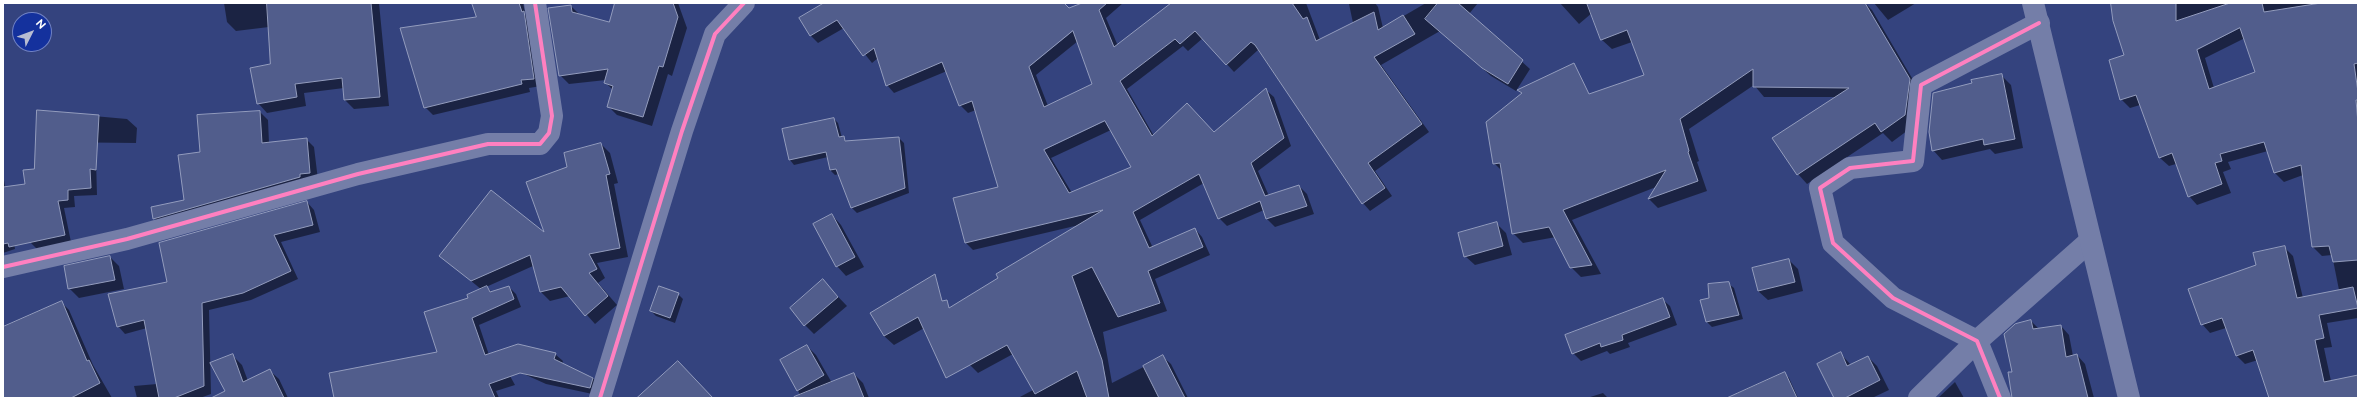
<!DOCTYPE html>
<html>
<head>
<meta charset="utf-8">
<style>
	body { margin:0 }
	#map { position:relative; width:2361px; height:401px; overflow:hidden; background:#34437e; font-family:Raleway,sans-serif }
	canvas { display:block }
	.frame { position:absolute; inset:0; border:4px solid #fff; pointer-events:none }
	.north { position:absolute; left:12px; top:12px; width:40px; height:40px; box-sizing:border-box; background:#14319d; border:1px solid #7283c4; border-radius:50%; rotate:48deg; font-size:11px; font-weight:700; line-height:16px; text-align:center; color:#fff }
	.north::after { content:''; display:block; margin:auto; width:14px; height:18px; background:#b8bdd2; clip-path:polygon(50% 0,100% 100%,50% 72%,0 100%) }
</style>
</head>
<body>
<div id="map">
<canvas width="2361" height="401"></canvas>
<div class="frame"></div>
<div class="north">N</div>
</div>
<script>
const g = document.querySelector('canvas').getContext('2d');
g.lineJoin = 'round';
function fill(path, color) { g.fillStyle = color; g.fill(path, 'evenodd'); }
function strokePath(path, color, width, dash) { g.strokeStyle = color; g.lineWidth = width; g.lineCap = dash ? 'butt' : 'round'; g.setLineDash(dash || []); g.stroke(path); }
fill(new Path2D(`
	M224,3h155l10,103 -35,3 -9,-9 -1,-12 -40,5 2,13 -39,7 -9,-10 13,-38 -2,-38 -33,4 -9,-9z
	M473,3h50l18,83 -12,2 1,4 -97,23 -8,-8 53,-90z
	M616,3h62l9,25 -15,48 -4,-2 -16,52 -35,-11 -9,-9 5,-16 -7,-7v-3l-37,4 -9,-9 11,-69 9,9 30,8z
	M827,3h237l6,6 15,-6h38l-17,15 12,28 55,-43h133l14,37 33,-17 -4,-19 6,-1h20l3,4 5,21 43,-25h52l-9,11 61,55 -14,22 -25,-15 -51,-45 -59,34 48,67 -54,39 17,25 -22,15 -7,-8 -105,-153 -24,22 -31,-34 -15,13 -5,-5 -56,43 27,47 60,-3 52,-43 8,7 17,49 -33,25 11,25 30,-10 8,8 7,20 -39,13 -8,-8 -3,-9 -37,16 -8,-8 -15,-35 -64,37 13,28 42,-19 7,8 8,18 -55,24 12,32 -64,21 9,51 51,-26 8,7 17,34h-170l15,-8 -20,-36 -35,19 -8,-8 30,-87 79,-53 -106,25 -8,-8 34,-54 -23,-78 -8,3 -8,-8 -13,-34 -53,22 -7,-8 -9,-27 -6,5 -28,-35 -26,15 -8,-8zM1078,41l16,44 -46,21 -12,-31zM1111,130l22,37 -61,26 -21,-35z
	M1560,3h305l7,7 47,80 -4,35 -23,17 -9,-9 -76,51 -9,-10 38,-77h-72l-10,-12 -65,44 10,32 -2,1 10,29 -49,17 -9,-9 7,-12 -84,33 29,54 -20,3 -10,-10 -15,-30 -33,6 -10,-10 -11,-62 -8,-8 28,-69 -4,-4 70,29 58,-43 -14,-34 -20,7 -10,-9 -10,-27 -13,11z
	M1874,3h42l-28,17z
	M2112,3h246v315l-31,5 5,24 -8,1 7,33 27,-5v22h-88l-12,-38 -13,4 -9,-9 -10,-27 -16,5 -8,-9 55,-58 27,-19 9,9 10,42 36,-8 -7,-35 -10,1 -9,-9 -10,-72 -19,7 -9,-9 -7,-22 -40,11 3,7 -8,3 8,21 -34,12 -8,-9 -13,-32 -7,2 -9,-8 -20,-53 -10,3 -9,-9 4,-44zM2245,38l11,34 -42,16 -9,-30z
	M2001,75l10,10 12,63 -28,6 -5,-5 -48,11 -9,-10z
	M38,111l89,8 10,9 -1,15 -90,-1z
	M260,112l8,8 1,23 37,-4 8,8 4,33 -156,46 -8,-8 31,-18 16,-47z
	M834,119l4,4 4,15 6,4 51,-4 5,5 5,50 -52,20 -5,-5 -13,-34 -4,1 -5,-5 -2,-13 -34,8 -4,-5z
	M601,144l9,9 8,30 -4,1 14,73 -31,6 8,15 -7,5 19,22 -22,19 -25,-28 -20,5 -9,-9 -8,-26 -47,21 6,5 17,-5 7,7 5,13 -42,18 10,30 66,-1 8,7 -1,3 31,14 7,8 -3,9 -51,-11 -42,-19 11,20 -19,6 3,7h-164l103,-45 31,-54 13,-9 -41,-34 106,-21 22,-67z
	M96,159l1,36 -23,1 1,11 -11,1 7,34 -34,7 -7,-7 5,-81z
	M3,174l12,75 -12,4z
	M307,202l7,8 6,22 -39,10 17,37 -47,21 -42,10 2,84 -11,4h-63l-3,-12 23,-2 -10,-56 -22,6 -7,-8 51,-43z
	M832,215l9,10 23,42 -18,9 -9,-10z
	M1496,223l10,10 6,22 -37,10 -10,-9z
	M110,257l9,9 5,23 -45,9 -10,-10z
	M1789,260l9,9 5,22 -35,9 -10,-9z
	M823,281l24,25 -33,28 -9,-9z
	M1729,284l5,4 9,31 -31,8 -5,-5 -6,-22 9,-2z
	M678,294l5,5 -8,24 -19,-7 -5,-5z
	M1662,299l8,7 7,19 -49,18 2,4 -20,7 -3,-3 -26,10 -8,-8z
	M917,301l9,26 -32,18 -10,-9 -13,-23z
	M61,302l8,8 24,55 19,33h-109v-71z
	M2031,321l8,8 22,-3 8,9 4,21 4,-1 8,9 9,34h-80l-1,-26z
	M807,346l9,9 16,28 22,-9 9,9 6,15h-67l-21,-38z
	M1840,353l11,12 17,-8 9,9 12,24 -17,8h-37z
	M232,355l10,10 6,16 21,-11 10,9 9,19h-59z
	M1784,373l5,5 9,20h-60l-1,-5z
	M1955,382l9,16h-26z
	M1603,393l5,5h-21z
	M723,397l3,1h-15z`), '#0007');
const building = new Path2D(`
	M267,3h104l9,94 -36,3 -2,-22 -47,6 2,13 -40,7 -7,-36 20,-4z
	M472,3h47l3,9 2,-1 10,68 -13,1 1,4 -98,24 -24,-80 76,-11z
	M615,3h58l5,14 -15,50 -4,-1 -16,51 -36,-10 6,-21 -9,-3 4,-14 -49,7 -11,-68 23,-3 1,7 37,10z
	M824,3h240l5,5 13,-5h25l-8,7 15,37 57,-44h121l11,16 4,-2 9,24 58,-29 4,18 25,-15 12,19 -41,23 48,67 -54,39 17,25 -23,16 -107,-159 -4,-3 -25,23 -31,-34 -15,13 -5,-5 -55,42 32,55 35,-33 27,29 52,-44 18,50 -33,25 14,33 34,-11 8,21 -41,13 -6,-18 -42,18 -19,-45 -66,38 16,36 46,-20 8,19 -55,24 12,32 -42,14 -26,-50 -20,9 30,84 7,38h-22l-10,-27 -42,23 -28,-49 -61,33 -28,-61 -34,19 -14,-23 65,-39 7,27 5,-1 2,8 49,-30 -2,-4 107,-64 -138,33 -12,-45 45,-11 -26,-86 -13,5 -17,-44 -56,24 -12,-38 -11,8 -26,-36 -27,16 -11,-18zM1073,31l19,53 -48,23 -15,-40zM1105,121l26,46 -62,26 -25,-43z
	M1438,3h20l65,57 -15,24 -26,-16 -57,-49z
	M1587,3h278l45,76 -5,36 -24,17 -6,-9 -78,52 -25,-37 77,-50 -96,-1v-18l-73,50 9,32 -1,1 10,29 -50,18 18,-29 -103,40 29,55 -22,3 -21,-41 -37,7 -12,-71 -7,1 -7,-42 36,-29 -5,-3 57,-27 15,31 55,-19 -17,-45 -26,10z
	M2111,3h65v18l54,-18h32l2,9 57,-9h37v60l-4,1 4,28v8h-2l2,23v137l-25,2 -4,-16 -17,1 -11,-82 -27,8 -10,-31 -44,12 2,7 -7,2 7,21 -34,13 -16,-44 -13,5 -23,-63 -16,5 -11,-40 15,-5 -11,-34zM2240,28l15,44 -46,17 -12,-39z
	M2002,74l13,65 -31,6 -1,-6 -51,12 -3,-19 4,-39 39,-10 -1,-3z
	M37,110l62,5 -3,55 -6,-1 1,19 -23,2v10l-10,1 7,34 -56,12 -1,-4 -5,1v-57l22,-3 -2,-14 11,-1z
	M260,111l2,32 45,-5 3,35 -10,1v3l-147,42 -2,-12 33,-7 -6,-45 22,-3 -3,-37z
	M834,118l5,19 5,-1 1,5 54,-4 6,51 -54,20 -15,-39 -6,1 -4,-18 -37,8 -7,-31z
	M601,143l9,31 -4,1 14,73 -31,6 8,15 -8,4 19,23 -23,20 -24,-29 -21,5 -10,-37 -59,26 -32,-25 52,-66 53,42 -18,-50 41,-15 -3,-14z
	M307,201l6,24 -39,10 17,36 -48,22 -41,10 2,83 -30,12h-15l-15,-78 -27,7 -9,-33 59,-12 -8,-39z
	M832,214l23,43 -19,10 -23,-43z
	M1497,222l6,24 -39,11 -6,-24z
	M2285,246l12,52 56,-11 5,21 -39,7 5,23 -9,2 9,42 34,-7v23h-89l-16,-48 -17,6 -14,-38 -21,7 -13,-36 68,-24 -3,-12z
	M110,256l5,24 -47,9 -4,-23z
	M1789,259l6,23 -37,9 -6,-23z
	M823,279l15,18 -34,29 -14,-18z
	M1729,282l10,33 -33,7 -6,-22 9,-2 -1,-14z
	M487,286l3,6 19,-6 5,13 -42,19 13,37 33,-11 38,9 -2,6 39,19 -3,10 -70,-15 -31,11 6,14h-161l-5,-25 108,-21 -13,-40 44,-14 -1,-3z
	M659,286l20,7 -9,25 -20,-7z
	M1663,298l7,19 -48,18 1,5 -22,7 -1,-4 -28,11 -7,-19z
	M62,301l25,60 2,-1 11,23 -29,15h-68v-71z
	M2031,320l2,9 28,-4 5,32 11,-3 11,44h-76l-4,-26h4l-8,-38 11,-10z
	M807,345l17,30 -27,16 -17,-31z
	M1841,352l6,14 21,-10 12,24 -35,18h-11l-17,-34z
	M233,354l10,28 27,-13 14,29h-73l14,-7 -15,-28z
	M1163,355l22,43h-26l-16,-32z
	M678,361l35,37h-76z
	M1785,372l12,26h-70z
	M854,373l10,25h-70v-1z`);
fill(building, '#515d8c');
strokePath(building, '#939cbd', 1);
strokePath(new Path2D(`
	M3,267l124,-28 231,-65 130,-30h52l9,-11 3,-17 -17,-113
	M600,398l82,-267 33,-97 29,-31
	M1919,398l58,-57 113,-100
	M2000,398l-23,-57 -84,-43 -60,-55 -13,-55 30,-20 63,-7 8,-76 118,-62`), '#747ea8', 22);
strokePath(new Path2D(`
	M2033,3l96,395`), '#747ea8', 22);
strokePath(new Path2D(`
	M3,267l124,-28 231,-65 130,-30h52l9,-11 3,-17 -17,-113
	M600,398l82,-267 33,-97 29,-31
	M2000,398l-23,-57 -84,-43 -60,-55 -13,-55 30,-20 63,-7 8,-76 118,-62`), '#ff80c0', 4);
</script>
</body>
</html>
